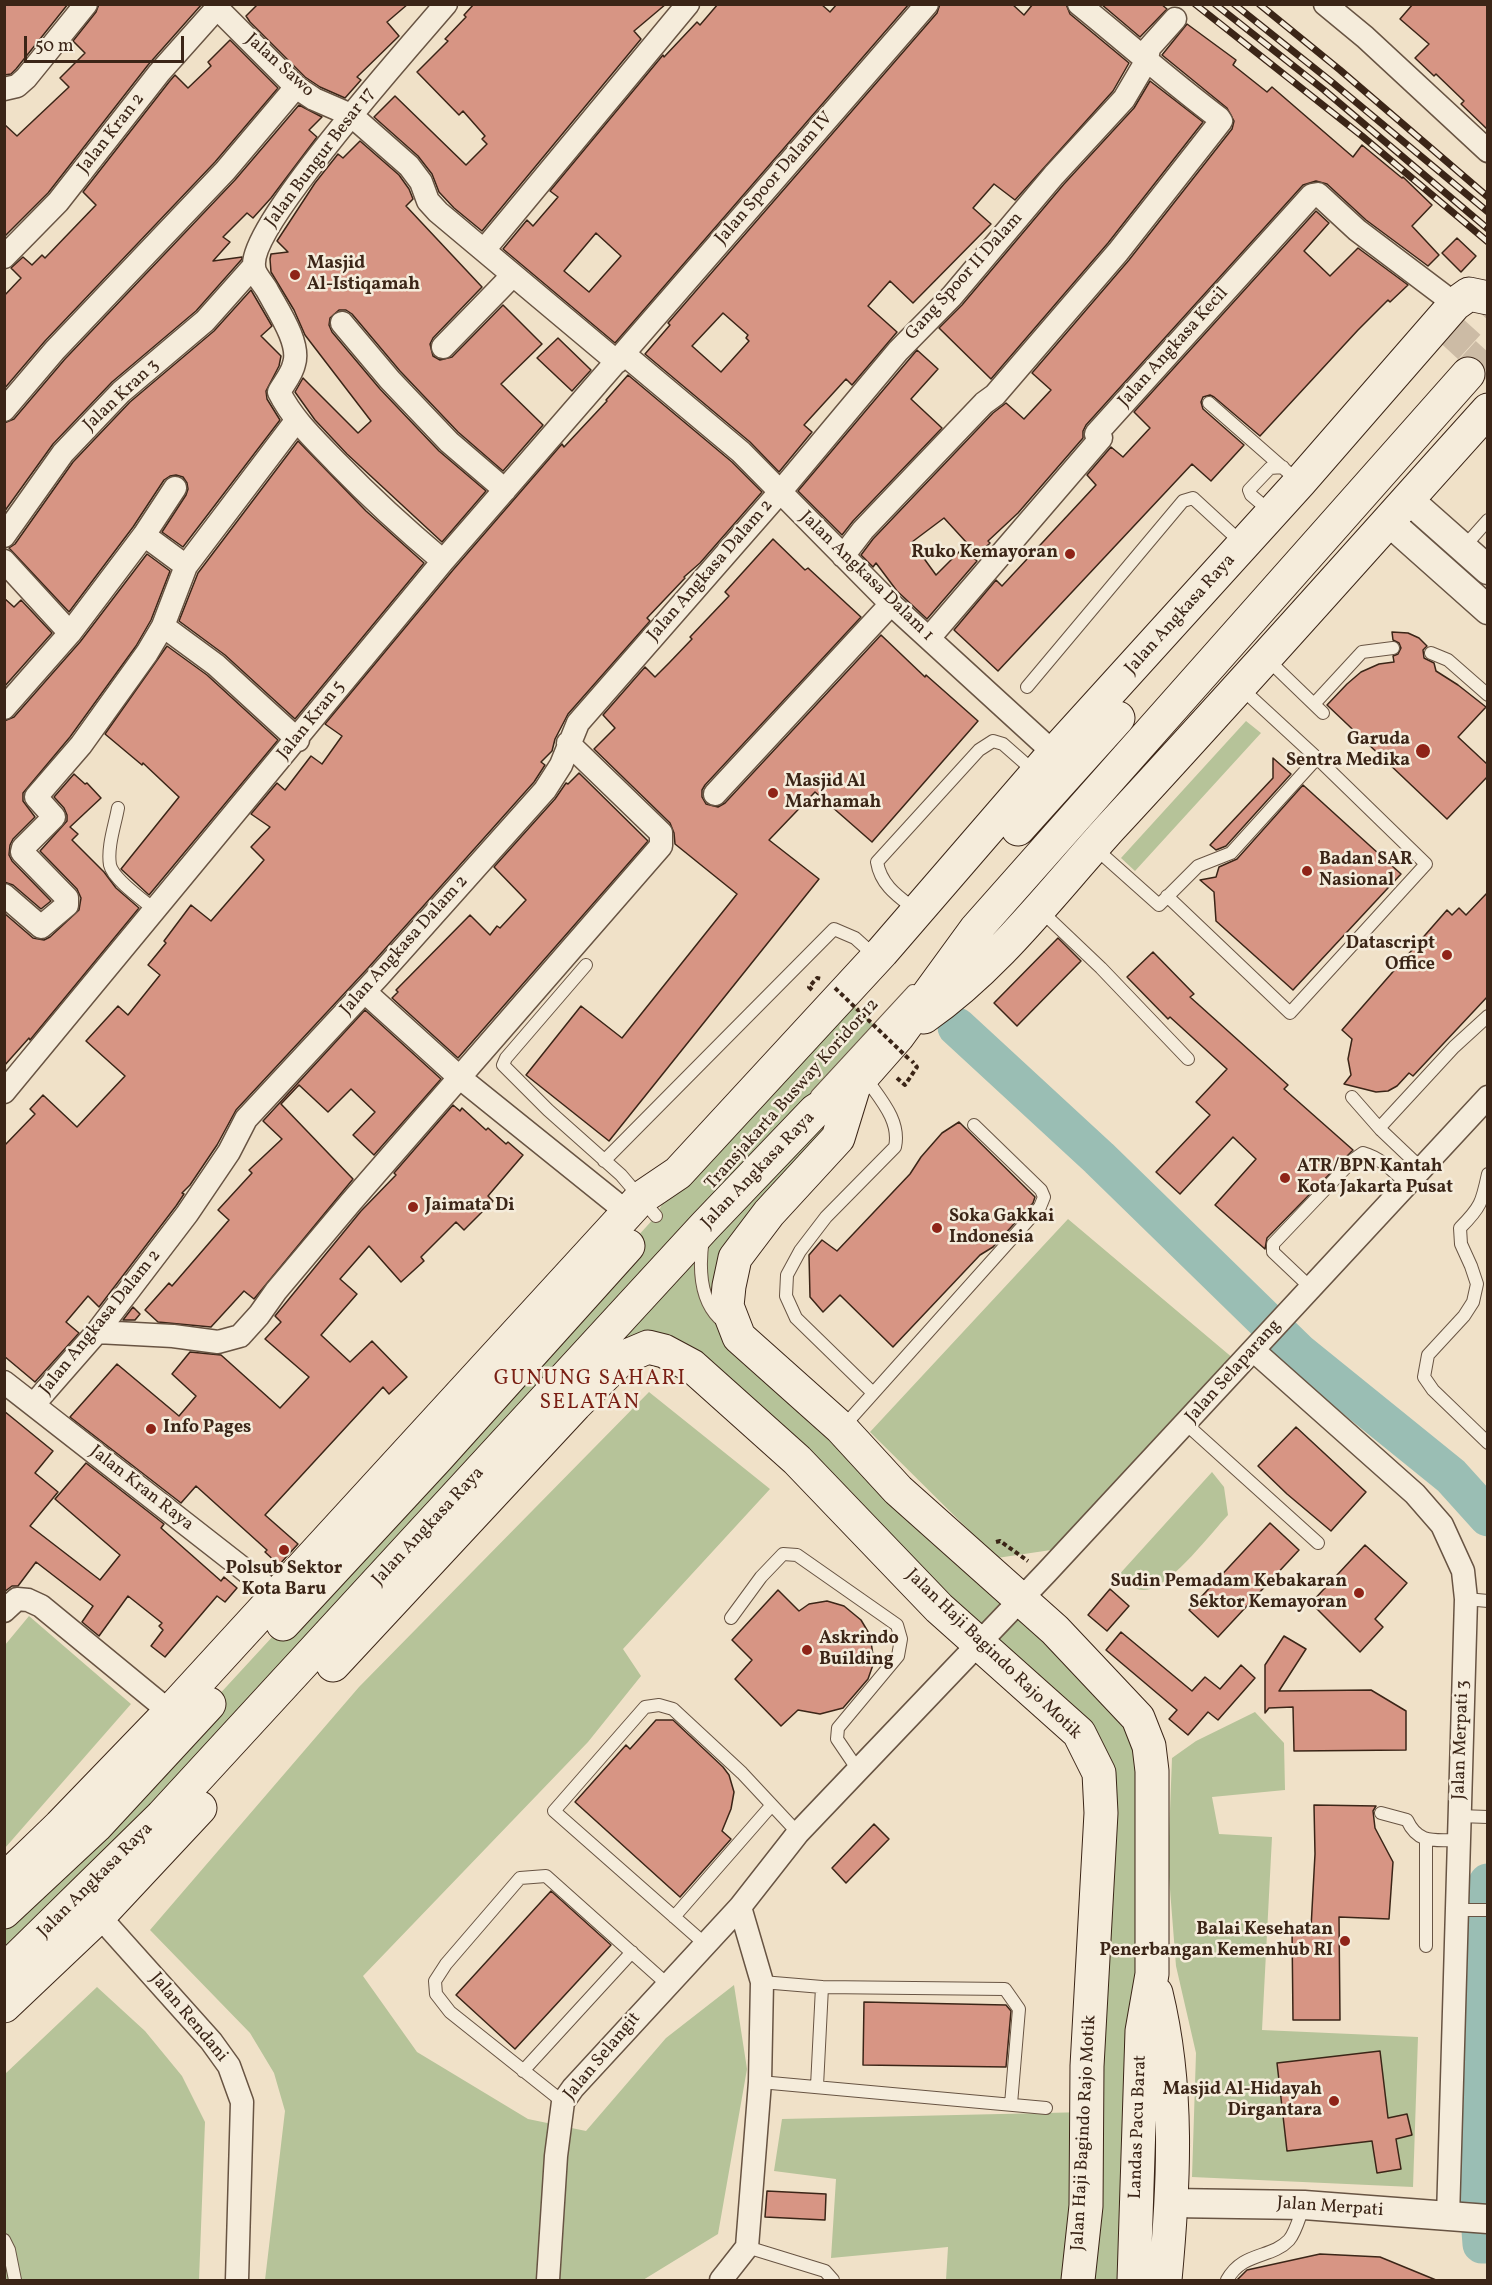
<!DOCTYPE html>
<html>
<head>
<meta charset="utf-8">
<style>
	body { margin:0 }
	#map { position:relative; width:1492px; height:2285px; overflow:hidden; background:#f0e1c8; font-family:Vollkorn,serif }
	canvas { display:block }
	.frame { position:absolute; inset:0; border:6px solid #3b2517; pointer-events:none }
	.scale { position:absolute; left:24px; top:36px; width:160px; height:27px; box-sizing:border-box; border:3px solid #3b2517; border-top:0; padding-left:8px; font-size:18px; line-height:21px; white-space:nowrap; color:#3b2517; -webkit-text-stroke:4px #f5ecdb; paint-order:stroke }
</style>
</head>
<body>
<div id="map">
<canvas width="1492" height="2285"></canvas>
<div class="frame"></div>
<div class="scale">50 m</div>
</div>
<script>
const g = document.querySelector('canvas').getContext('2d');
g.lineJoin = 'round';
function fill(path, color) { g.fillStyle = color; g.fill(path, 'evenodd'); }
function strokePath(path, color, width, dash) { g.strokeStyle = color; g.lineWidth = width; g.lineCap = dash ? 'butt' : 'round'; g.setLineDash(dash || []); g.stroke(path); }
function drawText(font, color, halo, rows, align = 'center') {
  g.font = font + ' Vollkorn,serif'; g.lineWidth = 5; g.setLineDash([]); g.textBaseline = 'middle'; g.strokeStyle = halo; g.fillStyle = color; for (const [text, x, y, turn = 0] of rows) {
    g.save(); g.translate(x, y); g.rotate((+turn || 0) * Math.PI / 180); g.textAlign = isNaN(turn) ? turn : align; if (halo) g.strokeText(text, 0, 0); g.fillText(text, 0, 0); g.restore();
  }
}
fill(new Path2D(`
	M1246,721l15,12 -126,138 -14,-13z
	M842,995l35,33 -23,58 -66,107 -61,113 411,413 -4,561h-188l2,-33 -117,11 5,-79 -62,-8 8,-52 306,-7 13,-299 -22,-80 -431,-386 -643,625v-58l94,-89 338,-367 219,-242 22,-43z
	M1068,1219l166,140 -183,191 -54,8 -127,-126z
	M649,1392l121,97 -147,160 18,27 -53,66 -225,234 54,76 111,67 58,12 80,-93 68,-53 13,84 -29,165 -75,46h-378l20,-169 -11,-38 -24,-40 -100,-103 209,-243z
	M1212,1472l12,15 4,28c-17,18 -54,67 -78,74 -12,4 -24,-5 -34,-11z
	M29,1616l102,88 -126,144v-203z
	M1255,1712l29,31 1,47 -73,7 7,37 53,3 -10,193 156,7 -5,150 -221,-10 4,-124 -20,-87 -8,-102 4,-106 24,-17z
	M97,1987l48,44 37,45 23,46 -6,158h-194v-206z`), '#b6c399');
strokePath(new Path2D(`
	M957,1027l142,131 200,195 152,123 37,41
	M1488,1883l-14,253 8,108h6`), '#9abeb4', 39);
const building = new Path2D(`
	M4,4h64l-52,65 -5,5 -7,1z
	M99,4h103l-54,61 -100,128 -44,44v-113l13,12 52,-49 -9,-9 25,-25 -12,-12 23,-29z
	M258,4h150l-21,18 12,14 -42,41 4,3 -16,18 -25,-11 -15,-10 -55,-55 -4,-6z
	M474,4h192l-32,27 7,8 -159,192 -28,-23 -15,-16 -7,-18 -14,-18 -44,-39 21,-21 71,69 21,-21 -5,-5 3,-3 -22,-25 -4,4 -42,-43 31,-31 -3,-2 21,-22 -2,-2z
	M718,4h103l9,8 7,-8h72l-294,339 -112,-94 24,-29 6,6 25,-29 -8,-6 113,-136 1,2 33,-35 3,3zM596,233l25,23 -32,36 -25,-21z
	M940,4h72l12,11 9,-11h33l4,10 59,49 -16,28 -98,109 -21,-16 -21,24 18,16 -78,79 -23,-22 -22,25 29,26 -45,53 -6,-6 -42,46 8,7 -33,40 -29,-30 -105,-88 25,-29 -2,-2 269,-310zM723,313l25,22 -2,3 3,3 -28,31 -29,-26z
	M1101,4h60l6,5 -27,28z
	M1413,4h75v126l-27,-26 3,-3 -28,-27 -2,2 -19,-18 14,-14 -29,-25z
	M1187,24l49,36 -3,5 34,27 5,-5 81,70 9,-12 40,33 1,-1 29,28 -20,21 27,29 -11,11 -62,-46 -39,-36 -11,-3 -13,4 -217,240 -3,6v7l-65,75 -30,28 2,2 -12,12 -34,-37 -32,24 24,33 27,-27 14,13 -50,58 -30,-28 -21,-28 -3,4 -12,-12 12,-16 120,-126 13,-10 18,16 27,-29 -19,-17 97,-113 103,-131 2,-8 -7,-13 -65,-53z
	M230,40l48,48 -63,74 -170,179 -41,48v-93l17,-18 -10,-10 12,-11 9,8 10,-10 3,3 51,-53 -13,-13 86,-110 6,-7 13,13 23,-22 -3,-4z
	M1150,81l53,41 -95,121 -117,136 -52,-51 23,-23 102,-121 70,-76z
	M299,105l23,12 -13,13 8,7 -46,61 -18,20 -6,-5 -24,24 7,5 -17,19 29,-4v2l-46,52 -84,71 -59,62 -49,68v-89l10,-4 51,-60 170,-179z
	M360,141l39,34 10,14 4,10 -7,7 76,81 -49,51 -3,6 3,12 7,4 12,-3 51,-52 39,39 -41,40 42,41 -40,46 -45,-39 -58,-61 -48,-57 -6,-4h-7l-9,8 -1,7 3,7 48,57 59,62 47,40 -44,51 -95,-88 -32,-34 -20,-28 8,-14 55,55 13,-12 -66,-86 -11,-25 -23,-38 -1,-13 1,-5 17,-2 -11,-11 38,-58 23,-29 5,4z
	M1316,211l13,12 -25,28 26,25 28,-28 50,37 -18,17 -2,-2 -30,30 -98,106 -46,-39 -4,-2 -7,2 -2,5 2,7 41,36 -33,36 -19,-17 -194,207 -44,-41 42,-50 6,6 94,-101 -9,-10 24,-28 12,10 27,-29 -16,-16z
	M1457,238l19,18 -15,16 -19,-19z
	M251,290l21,36 -11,10 20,20 -2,10 -13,25 1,8 13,21 -97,127 -21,-15 24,-37 2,-6 -1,-6 -4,-6 -7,-2 -6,1 -6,4 -31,47 -64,85 -60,-64 6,-4 58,-82 57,-60 84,-71z
	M558,338l33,32 -19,21 -35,-33z
	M917,350l21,19 -27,30 31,29 -89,93 -11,14 -44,-44z
	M628,375l104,87 30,30 -62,71 -16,14 1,1 -38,40 3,3 -82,93 -13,25 -3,12 -11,11 4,3 -11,17 -166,186 -132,142 -19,35 -27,40 -8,8 2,1 -8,12 -77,101 -11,-11 -22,26 13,11 -44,49 -31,-26v-210l31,-32 -5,-5 13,-14 34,32 48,-51 -39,-35 32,-35 10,9 32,-40 -12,-10 18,-22 -2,-2 27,-36 20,16 53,-61 -13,-13 19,-20 -19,-13 26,-31 8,7 26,-34 11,8 20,-28 -17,-12 128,-154 109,-126 2,3 43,-46 -1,-1z
	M298,441l68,70 58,52 -129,156 -70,-64 -46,-34 19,-48z
	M773,539l32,31 3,-2 53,49 -156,168 -3,5v7l4,7 12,3 7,-4 156,-168 44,42 1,-2 52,46 -106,121 -57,-50 -46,48 50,39 -210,262 -83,-66 55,-69 41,32 115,-144 -62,-50 -1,-11 -4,-10 -76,-74 21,-21 -12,-13 42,-48 10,10 14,-14 23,-24 -2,-2 39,-41 -4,-4z
	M147,554l23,17 -19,49 -15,26 -66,91 -47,56v8l12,16 -22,22 -3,6 -1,10 3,6 39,40 -10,8 -28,-24 -9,-3v-161l10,-4 66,-75z
	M4,598l10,9 7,-7 31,33 -48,54z
	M1392,632l16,1 11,5 8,8 -4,4 1,8 10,5 2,8 22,14 28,22 -28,30 30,28v11l-41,43 -120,-114 20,-21 14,-12 18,-8 15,-2 -1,-6 5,-2 3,-6 -2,-5 -6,-3z
	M167,646l40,29 71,65 -129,155 -28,-26 58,-72 -36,-34 -1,2 -37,-31z
	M1273,758l18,16 -65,72 -10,4 -6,-5 63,-67z
	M579,773l69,68 -190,217 -66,-60 6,-6 -2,-2 74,-75 20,20 7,-9 3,2 26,-28 -32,-33 61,-68 11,-16 2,1z
	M74,774l11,10 2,-1 14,15 -31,29 8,7 -6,6 32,32 12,16 23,20 -109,132 -1,-2 -25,28v-153l29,25 11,2 6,-3 29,-27 2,-12 -4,-9 -37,-38 27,-30v-6l-3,-7 -10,-11z
	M1303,785l98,89 -108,116 -77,-69 -2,-29 -14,-12 16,-3 3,-10 18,-8z
	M1488,892v104l-75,80 -4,-3 -12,13 -9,5 -12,1 -32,-8 7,-9 -3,-16 4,-20 -10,-9 105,-120 5,5 7,-7 7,7z
	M1058,938l23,23 -64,65 -23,-23z
	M1153,952l41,42 -4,3 98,88 -4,4 69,61 -86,88 -2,11 -50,-44 41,-46 -23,-22 -53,57 -24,-22 54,-57 -14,-13 31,-33 -57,-52 -2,2 -41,-42z
	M365,1010l76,69 -67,76 -21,-20 22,-23 -24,-23 -23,23 -29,-27 -18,19 72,75 -99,120 -10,-8 -33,36 -53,-5 -13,-12 24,-27 3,3 57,-66 -11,-10 34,-37 -3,-3 33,-31 -19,-18z
	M453,1105l7,6 2,-3 24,22 2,-2 18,16 2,-2 15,13 -35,41 5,5 -29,29 -8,-8 -35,35 3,4 -23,21 -32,-36 -29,33 17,15 -36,41 29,27 22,-21 35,36 -18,17 -6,-7 -118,128 33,29 -19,21 -14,-13 2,-2 -71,-64 -15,17 -111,-86 47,-53 62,52 17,-20 -24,-22 18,-22 31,3 59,53 29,-31 -44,-38 16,-17 -6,-6 86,-105 35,-36 -2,-2z
	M959,1122l76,75 -2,6 -40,44 -13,8 -87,92 -53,-52 -17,17 -13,-15 -1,-42 13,-15 15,11 73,-77 11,-17 21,-24z
	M133,1307l7,7 -5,6h-12z
	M4,1411l49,40 -18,22 23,19 -28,34 70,54 20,-25 -65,-56 31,-36 78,61 -3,4 60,53 3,-4 13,11 -12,14 -8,-6 -52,61 -14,-11 12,-16 -4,-4 3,-3 -34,-27 -29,40 -17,-14 11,-16 -57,-44 -18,24h-6l-8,6z
	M1296,1427l70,65 -35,39 -44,-37 -29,-28z
	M1270,1523l29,27 -81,87 -29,-27z
	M1365,1545l42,38 -32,36 8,8 -23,25 -49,-49z
	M1110,1589l19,17 -22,25 -19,-16z
	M778,1590l21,21 10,-7 18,-3 17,5 17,14 9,15 4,27 -6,17 -25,29 -23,6 -22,-4 -17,16 -46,-47 17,-19 -20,-20z
	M1121,1632l71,59 13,-14 15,12 21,-24 14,13 -37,42 -10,-8 -20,23 -19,-16 8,-9 -71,-60z
	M1284,1636l22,13 -27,42 92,-1 35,21v39l-112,1 -1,-44 -24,1 -4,5v-48z
	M656,1720h17l50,47 6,8 5,17 -3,17 -9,22 9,8 -51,58 -105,-95 51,-57 4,4z
	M1314,1805l62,1 -3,5 2,17 18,34 -4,57 -50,-2 1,103h-47l-1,-92h19l4,-74z
	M874,1824l15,15 -43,44 -14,-15z
	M551,1891l60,54 -96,104 -59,-54z
	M864,2002l142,3 5,6 -5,56 -143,-2z
	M1380,2051l8,67 19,-4 5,21 -16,4 5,30 -24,4 -5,-32 -85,10 -10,-88z
	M767,2191l59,3 -1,26 -60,-3z
	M1320,2254l60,3 56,23h-199l10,-10z`);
fill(building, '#d79584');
strokePath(building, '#3b2517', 1.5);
strokePath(new Path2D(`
	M1446,348l42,-46
	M1468,374l20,-22`), '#ccbba5', 33, [33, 16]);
const service = new Path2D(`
	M1209,403l89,78
	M1272,513l-21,-18 -2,-5 21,-22 13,-1
	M1463,548l25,-28
	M1431,653l17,7 40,35
	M1267,659l56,54
	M1027,687l156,-186 10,-3 50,46
	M1314,704l48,-52 31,-4
	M118,808c-3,17 -11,39 -8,57 3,14 33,35 44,44
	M1095,848l64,57 39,-39 33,-13 86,-95
	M1167,896l123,117 136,-149 -109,-106 -76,-70
	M917,911c-18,-14 -36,-25 -40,-49l102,-112 14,-9 10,3 33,29
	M1041,911l60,57 87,91
	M586,965l-80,93 -3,7 45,45 73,65 35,41
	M865,1077c14,21 36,43 30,70l-69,70 -26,34 -13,24 -1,21 10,22 77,75
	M817,1095l96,-104
	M1352,1097l29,33 40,38
	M1381,1130l1,-5 72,-78 34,-31
	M604,1161l230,-232 21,9 20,18
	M1488,1174c-6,28 -7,33 -28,54l1,16 10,22 6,18 -4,18 -9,14 -36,39 -4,22 9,13 55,53
	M703,1238c-4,27 -4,60 16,80
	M1311,1288l-38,-36v-8l80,-84 10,-7c18,5 30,18 44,31
	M1186,1424l132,119
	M843,1427l197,-220 4,-10 -3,-7 -67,-65
	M1466,1599l22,2
	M731,1618l30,-41 22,-23 14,1 100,70 4,14 -3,17 -60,72 -1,11 21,31
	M1381,1813l26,7c11,24 27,20 50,20
	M1459,1816l29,1
	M1457,1910h31
	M674,1917l97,-111
	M705,1944l-151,-133 91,-104 14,-2 14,4 69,64 56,60
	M1426,1946v-107
	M762,1982l60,5 -5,99
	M822,1987l183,2 14,20 -8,95
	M523,2071l109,-119
	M760,2082l286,26
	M563,2102l-113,-90 -14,-18 -1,-13 11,-17 74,-86 26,-2 121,108
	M4,2240l5,10 6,30
	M747,2247l78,24 8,9
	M1227,2280c16,-29 44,-21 62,-40 7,-8 11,-25 15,-35`);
const minor = new Path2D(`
	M216,4l1,4 79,79 18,12 37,16 58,51 12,16 7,19 10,11 179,150
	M1325,4l40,33 123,114
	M4,89l13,-3 9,-8 60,-74
	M484,250l204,-246
	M4,257l54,-55 101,-129 58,-65
	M342,323l48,57 59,62 56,48
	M443,347l70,-72
	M624,354l117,98 150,152 163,149
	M4,410l51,-60 170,-179 71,-84
	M144,535l42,31
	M4,536l59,-83 58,-61 84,-71 48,-54
	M843,556l20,-26 121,-127 11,-8 123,-143 103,-131 -2,-3c-48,-36 -93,-76 -140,-114
	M4,561l66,72 74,-98 31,-47
	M443,561c-37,-31 -72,-63 -106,-98 -22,-23 -44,-43 -58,-71 5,-9 13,-18 15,-28 7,-21 -17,-55 -27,-74 -4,-7 -13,-16 -13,-24 -4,-42 158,-222 192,-262
	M163,626l53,39 82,75
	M929,638l172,-200 -5,-4 216,-239 6,-1 39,36 98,74
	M4,708l66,-75
	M715,794l176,-190
	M4,895l37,32 26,-22v-7l-45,-46 1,-4 31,-31 -18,-20 45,-52 66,-92 16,-27 23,-60 110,-145
	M365,992l94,85 169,136
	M4,1092l439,-531 484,-557
	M97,1332l76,4 45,6 22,-6 19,-21 17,-24 75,-89 310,-356v-13l-93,-90
	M1253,1350l162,144 27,31 21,46 3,28 -18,618
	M4,1382l274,214
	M34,1404l63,-72 90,-118 42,-62 17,-33 132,-142 167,-187 16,-25 17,-42 202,-231 118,-141 54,-55 102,-121 70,-76 23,-39 2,-12 26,-29
	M4,1611l13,-12 11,1 13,6 129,106
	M99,1916l112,125 18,25 13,36 -5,178
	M548,2280l8,-124 7,-54 10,-14 167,-181 58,-74 248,-260 442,-476
	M721,2280l26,-33 13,-165 2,-100 -22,-75`);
const tertiary = new Path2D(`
	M1408,499l80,71
	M1388,521l100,89
	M1172,2203l132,2 184,14`);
const secondary = new Path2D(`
	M1018,829l100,-111
	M924,1017c73,-51 127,-124 187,-190 127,-137 251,-277 377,-417
	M854,1086l-16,52 -69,75 -34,45 -6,28 -2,20 12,31 102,91 57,62 157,140 83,88 11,28 3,25v203l-10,57 -8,249
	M283,1624l154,-166 191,-212
	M333,1665l242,-260 47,-47 26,-11 16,4 28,15 105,94 142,148 140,125 20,40 2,40 -14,253 -1,140 -8,74
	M4,1880l56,-54 110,-114 471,-514 37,-25 204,-221 172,-199 246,-271 155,-178 14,-10 19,4
	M4,1912l92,-86 113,-122
	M4,1971l158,-155 543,-590 110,-115 39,-25 44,-50 78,-107 492,-555
	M1156,1993c23,94 18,192 9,287
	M4,2006l95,-90 101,-108`);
strokePath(service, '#685443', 14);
strokePath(minor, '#685443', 25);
strokePath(tertiary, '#685443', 31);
strokePath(secondary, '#3b2517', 35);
strokePath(new Path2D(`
	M812,990l-3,-3 8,-9 5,1
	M897,1078l8,7 12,-18 -5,-6
	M996,1542l4,-1 28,20`), '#3b2517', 4, [4.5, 3]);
strokePath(service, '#f5ecdb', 12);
strokePath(minor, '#f5ecdb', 22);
strokePath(tertiary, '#f5ecdb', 28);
strokePath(secondary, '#f5ecdb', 33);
const rail = new Path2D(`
	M1195,4l167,132 126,106
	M1215,4l109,86 164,139
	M1234,4l99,79 155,129
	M1259,4l81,66 148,127`);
strokePath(rail, '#3b2517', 7);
strokePath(rail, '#f5ecdb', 4.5, [14]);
strokePath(new Path2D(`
	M835,988l75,72`), '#3b2517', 4, [4.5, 3]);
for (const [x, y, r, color] of [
	[295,275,6,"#8f2418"],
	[1070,554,6,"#8f2418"],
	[1423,751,8,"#8f2418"],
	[773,793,6,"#8f2418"],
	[1307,871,6,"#8f2418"],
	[1447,955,6,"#8f2418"],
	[1285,1178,6,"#8f2418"],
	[413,1207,6,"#8f2418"],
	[937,1228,6,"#8f2418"],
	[151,1429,6,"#8f2418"],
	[284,1550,6,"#8f2418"],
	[1359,1593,6,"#8f2418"],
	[807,1650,6,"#8f2418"],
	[1345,1941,6,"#8f2418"],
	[1334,2101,6,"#8f2418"]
]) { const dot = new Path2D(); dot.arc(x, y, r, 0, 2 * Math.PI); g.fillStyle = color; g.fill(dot); strokePath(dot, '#f5ecdb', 2); }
drawText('18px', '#3b2517', '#f5ecdb', [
	["Jalan Sawo",279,66,42],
	["Jalan Kran 2",112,134,-52],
	["Jalan Bungur Besar 17",321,158,-53],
	["Jalan Spoor Dalam IV",775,179,-49],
	["Gang Spoor II Dalam",965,277,-48],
	["Jalan Angkasa Kecil",1174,348,-48],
	["Jalan Kran 3",122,396,-43],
	["Jalan Angkasa Dalam 2",711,571,-49],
	["Jalan Angkasa Dalam 1",866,577,44],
	["Jalan Angkasa Raya",1181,615,-48],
	["Jalan Kran 5",312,721,-51],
	["Jalan Angkasa Dalam 2",405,946,-48],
	["Transjakarta Busway Koridor 12",793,1095,-48],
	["Jalan Angkasa Raya",759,1171,-46],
	["Jalan Angkasa Dalam 2",101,1323,-51],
	["Jalan Selaparang",1234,1372,-48],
	["Jalan Kran Raya",141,1489,38],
	["Jalan Angkasa Raya",429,1527,-47],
	["Jalan Haji Bagindo Rajo Motik",993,1655,44],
	["Jalan Merpati 3",1462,1740,-88],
	["Jalan Angkasa Raya",96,1881,-45],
	["Jalan Rendani",188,2018,50],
	["Jalan Selangit",603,2057,-50],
	["Landas Pacu Barat",1139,2127,-88],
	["Jalan Haji Bagindo Rajo Motik",1085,2133,-87],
	["Jalan Merpati",1330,2208,4]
]);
drawText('bold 18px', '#3b2517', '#f5ecdb', [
	["Masjid",307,265],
	["Al-Istiqamah",307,286],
	["Ruko Kemayoran",1058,554,"right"],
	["Garuda",1410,741,"right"],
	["Sentra Medika",1410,762,"right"],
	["Masjid Al",785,783],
	["Marhamah",785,804],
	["Badan SAR",1319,861],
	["Nasional",1319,882],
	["Datascript",1435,945,"right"],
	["Office",1435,966,"right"],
	["ATR/BPN Kantah",1297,1168],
	["Kota Jakarta Pusat",1297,1189],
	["Jaimata Di",425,1207],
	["Soka Gakkai",949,1218],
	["Indonesia",949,1239],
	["Info Pages",163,1429],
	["Polsub Sektor",284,1570,"center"],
	["Kota Baru",284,1591,"center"],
	["Sudin Pemadam Kebakaran",1347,1583,"right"],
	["Sektor Kemayoran",1347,1604,"right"],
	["Askrindo",819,1640],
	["Building",819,1661],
	["Balai Kesehatan",1333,1931,"right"],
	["Penerbangan Kemenhub RI",1333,1952,"right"],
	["Masjid Al-Hidayah",1322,2091,"right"],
	["Dirgantara",1322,2112,"right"]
], 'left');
g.letterSpacing = '1.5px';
drawText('21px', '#7a1f14', '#f5ecdb', [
	["GUNUNG SAHARI",590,1380],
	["SELATAN",590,1404]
]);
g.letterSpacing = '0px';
</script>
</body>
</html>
